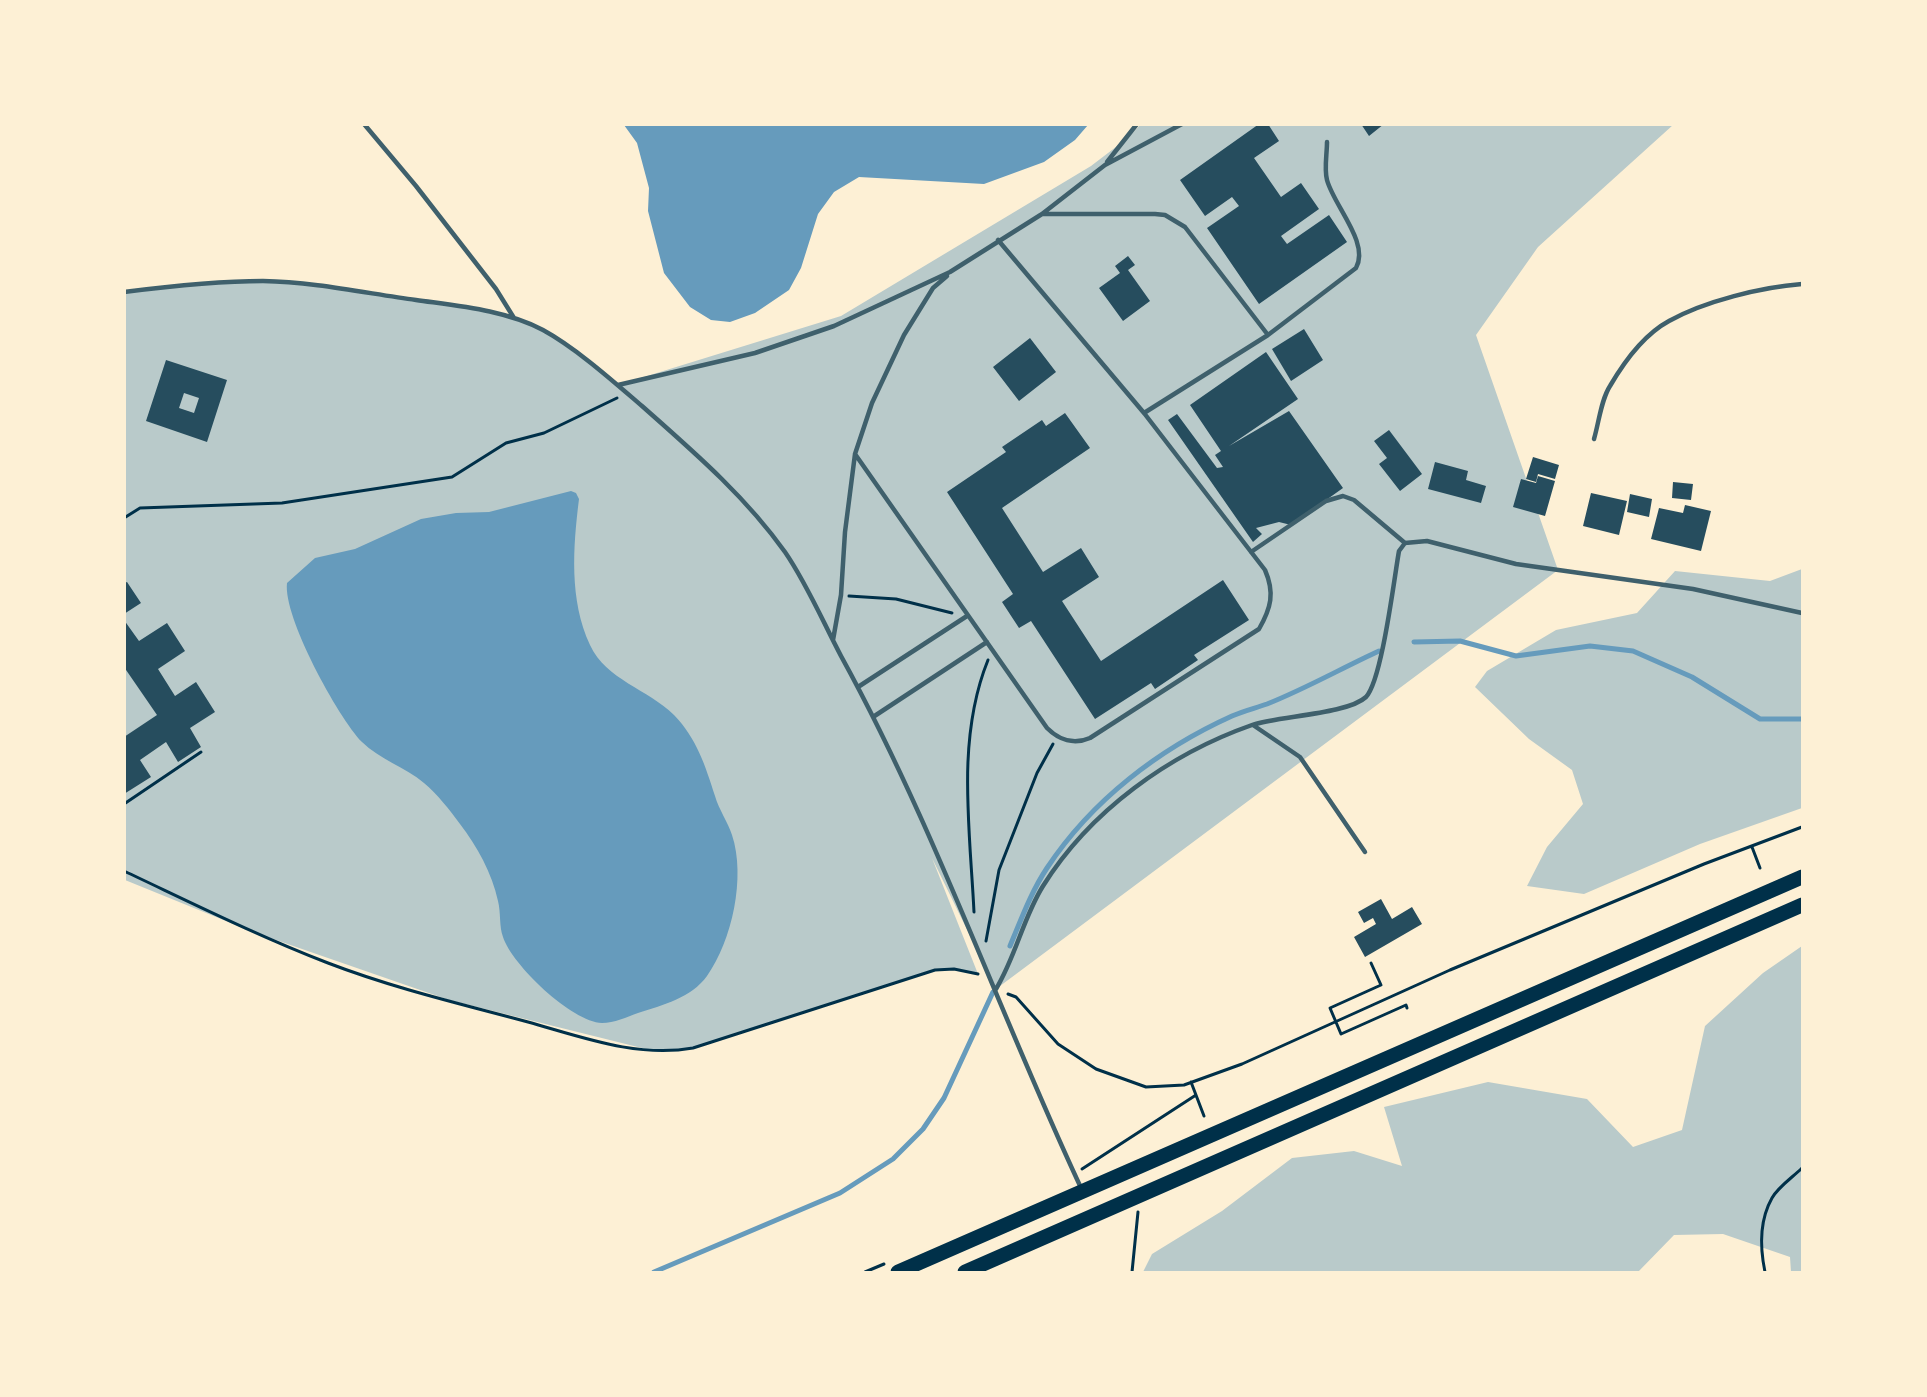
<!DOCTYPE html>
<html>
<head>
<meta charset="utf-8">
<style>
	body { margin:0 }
	#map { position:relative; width:1927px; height:1397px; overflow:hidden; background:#fdf0d5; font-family:Ubuntu,sans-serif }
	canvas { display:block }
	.frame { position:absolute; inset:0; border:126px solid #fdf0d5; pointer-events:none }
</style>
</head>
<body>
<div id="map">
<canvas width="1927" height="1397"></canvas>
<div class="frame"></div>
</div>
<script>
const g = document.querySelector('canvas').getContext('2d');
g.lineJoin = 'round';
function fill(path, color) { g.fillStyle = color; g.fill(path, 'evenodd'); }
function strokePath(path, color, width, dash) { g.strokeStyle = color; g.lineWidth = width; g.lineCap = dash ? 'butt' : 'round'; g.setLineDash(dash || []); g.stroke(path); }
fill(new Path2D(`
	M1140,125h533l-135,122 -62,88 82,235 -562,419 -64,-131 46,116 -24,-5 -19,1 -242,78 -35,4 -209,-52 -196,-68 -128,-52 -1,-588 61,-8 79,-3 57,5 142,21 51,11 31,13 73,54 223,-69 250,-150 38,-29z
	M1802,569v239l-102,36 -116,50 -57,-8 20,-39 36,-43 -11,-34 -43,-31 -54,-52 12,-16 69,-41 81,-17 38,-42 95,10z
	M1802,946v326h-11l-1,-15 -67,-23 -49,1 -36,37h-495l9,-18 70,-43 70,-53 62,-7 48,15 -18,-59 104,-25 99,17 46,48 49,-17 23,-104 58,-53z`), '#b9caca');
fill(new Path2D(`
	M624,125h464l-13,15 -31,22 -60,22 -125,-7 -25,15 -16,22 -17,54 -12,22 -34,23 -25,9 -19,-2 -21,-13 -26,-34 -16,-62 1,-23 -12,-45z
	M571,491l5,2 3,6c-6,48 -10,101 11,146 16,35 58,44 84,70 23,24 31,50 41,81 4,14 13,26 17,39 14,42 0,106 -25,141 -16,22 -44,29 -69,37 -11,4 -24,10 -36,10 -30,-1 -90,-58 -99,-86 -4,-11 -2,-24 -5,-36 -6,-28 -21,-55 -38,-77 -10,-14 -23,-30 -36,-41 -19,-16 -45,-24 -62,-41 -24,-25 -79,-125 -75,-159l28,-25 40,-9 66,-30 35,-6 33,-1z`), '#669bbc');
strokePath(new Path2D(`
	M1414,642l46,-1 56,15 74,-10 43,5 59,26 68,42h42
	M1010,946c11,-26 21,-54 37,-78 45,-68 112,-119 185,-152 11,-5 24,-8 35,-12 38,-15 75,-36 112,-53
	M654,1272l186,-79 53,-34 30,-30 21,-31 49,-106`), '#669bbc', 5);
fill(new Path2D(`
	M1259,124h9l11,17 -25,17 27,39 20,-14 18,26 -38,27 6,8 42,-29 18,27 -88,62 -52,-76 32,-22 -7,-9 -27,19 -25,-36z
	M1361,124h23l-15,12z
	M1128,256l7,9 -7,5 22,31 -27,20 -24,-33 21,-15 -5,-7z
	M1304,329l19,31 -32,21 -19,-32z
	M1030,338l26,34 -37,29 -26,-34z
	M1266,352l32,47 -69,47 60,-35 54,77 -52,37 -12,-3 -23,6 6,6 -9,8 -85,-122 9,-6 40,54 6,-1 -8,-12 6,-4 -31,-46z
	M166,360l61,20 -20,62 -61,-21zM184,393l15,5 -5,15 -15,-5z
	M1065,413l25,35 -88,60 41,64 38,-24 18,29 -37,24 39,60 122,-81 26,40 -55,35 4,5 -43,29 -4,-6 -56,36 -64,-98 -12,7 -17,-26 11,-8 -66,-102 59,-40 -4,-5 40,-27 4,6z
	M1389,430l33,44 -22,17 -21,-27 8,-6 -13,-17z
	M1533,457l26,8 -4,14 -17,-5 -2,8 -10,-3z
	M1435,462l33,9 -2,9 20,6 -5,17 -53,-14z
	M1538,476l17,5 -10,35 -32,-9 8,-28 15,4z
	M1673,482l20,2 -2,16 -19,-2z
	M1591,493l36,8 -8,34 -36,-9z
	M1630,494l22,5 -3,18 -22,-5z
	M1685,505l26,6 -10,40 -50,-12 8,-31 24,5z
	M127,582l14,21 -17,11v-31z
	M124,620l15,21 28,-18 18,28 -27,18 17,27 21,-14 19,30 -25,16 11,19 -23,15 -12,-20 -26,18 11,17 -27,17v-57l33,-22 -33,-48z
	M1381,899l11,20 20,-12 10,17 -57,33 -11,-20 22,-13 -3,-6 -9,5 -6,-11z`), '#264d5e');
strokePath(new Path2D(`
	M124,518l16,-10 142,-5 170,-26 54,-34 38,-10 73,-35
	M849,596l47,3 56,14
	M124,804l77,-52
	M1752,847l8,21
	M124,871c68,32 134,65 204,92 65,25 133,41 200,59 54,15 109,36 165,26l242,-78 19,-1 24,5
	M974,912c-4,-83 -18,-173 14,-252
	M986,941l13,-71 38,-97 16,-29
	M1371,963l10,22 -51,23 11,26 65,-29 1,3
	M1008,994l8,3 42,47 38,25 50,18 38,-2 58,-21 208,-94 254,-106 98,-37
	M1191,1082l13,34
	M1082,1169l114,-74
	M865,1272l19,-8
	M1132,1272l6,-60
	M1765,1272c-5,-24 -6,-51 7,-74 6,-11 21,-21 30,-30`), '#003049', 3);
strokePath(new Path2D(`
	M364,124l52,62 80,103 18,29
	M1107,162l30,-38
	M1042,214h113l10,1 20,12 83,108
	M124,292c47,-6 92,-11 139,-11 51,1 102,12 153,19 42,6 89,10 127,30 33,18 71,52 99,76 52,46 103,90 143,146 22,32 38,70 56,104 94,171 158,357 241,534
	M618,385l137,-32 79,-27 116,-54 92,-58 63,-49 77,-41
	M1144,413l124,-78 88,-67c14,-25 -22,-62 -29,-88 -3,-11 0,-26 0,-38
	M1594,439c5,-17 7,-39 16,-53 14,-24 35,-52 59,-65 36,-20 93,-34 133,-37
	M855,454l192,274c12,12 27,17 43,10l169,-109c12,-21 16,-36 6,-59l-121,-157 -146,-173
	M1251,552l75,-51 17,-5 11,4 51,43
	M833,640l8,-45 4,-63 10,-78 17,-51 32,-68 29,-47 14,-12
	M858,687l109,-71
	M873,717l114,-75
	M1253,725l47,32 65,95
	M996,989c20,-33 27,-71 47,-103 47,-75 126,-132 209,-161 27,-9 96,-11 114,-28 16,-17 28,-118 33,-146l6,-8 22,-2 89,23 177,25 109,24`), '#3f606c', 4.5);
strokePath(new Path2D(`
	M898,1272l904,-395
	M965,1272l837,-367`), '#003049', 15);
</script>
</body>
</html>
